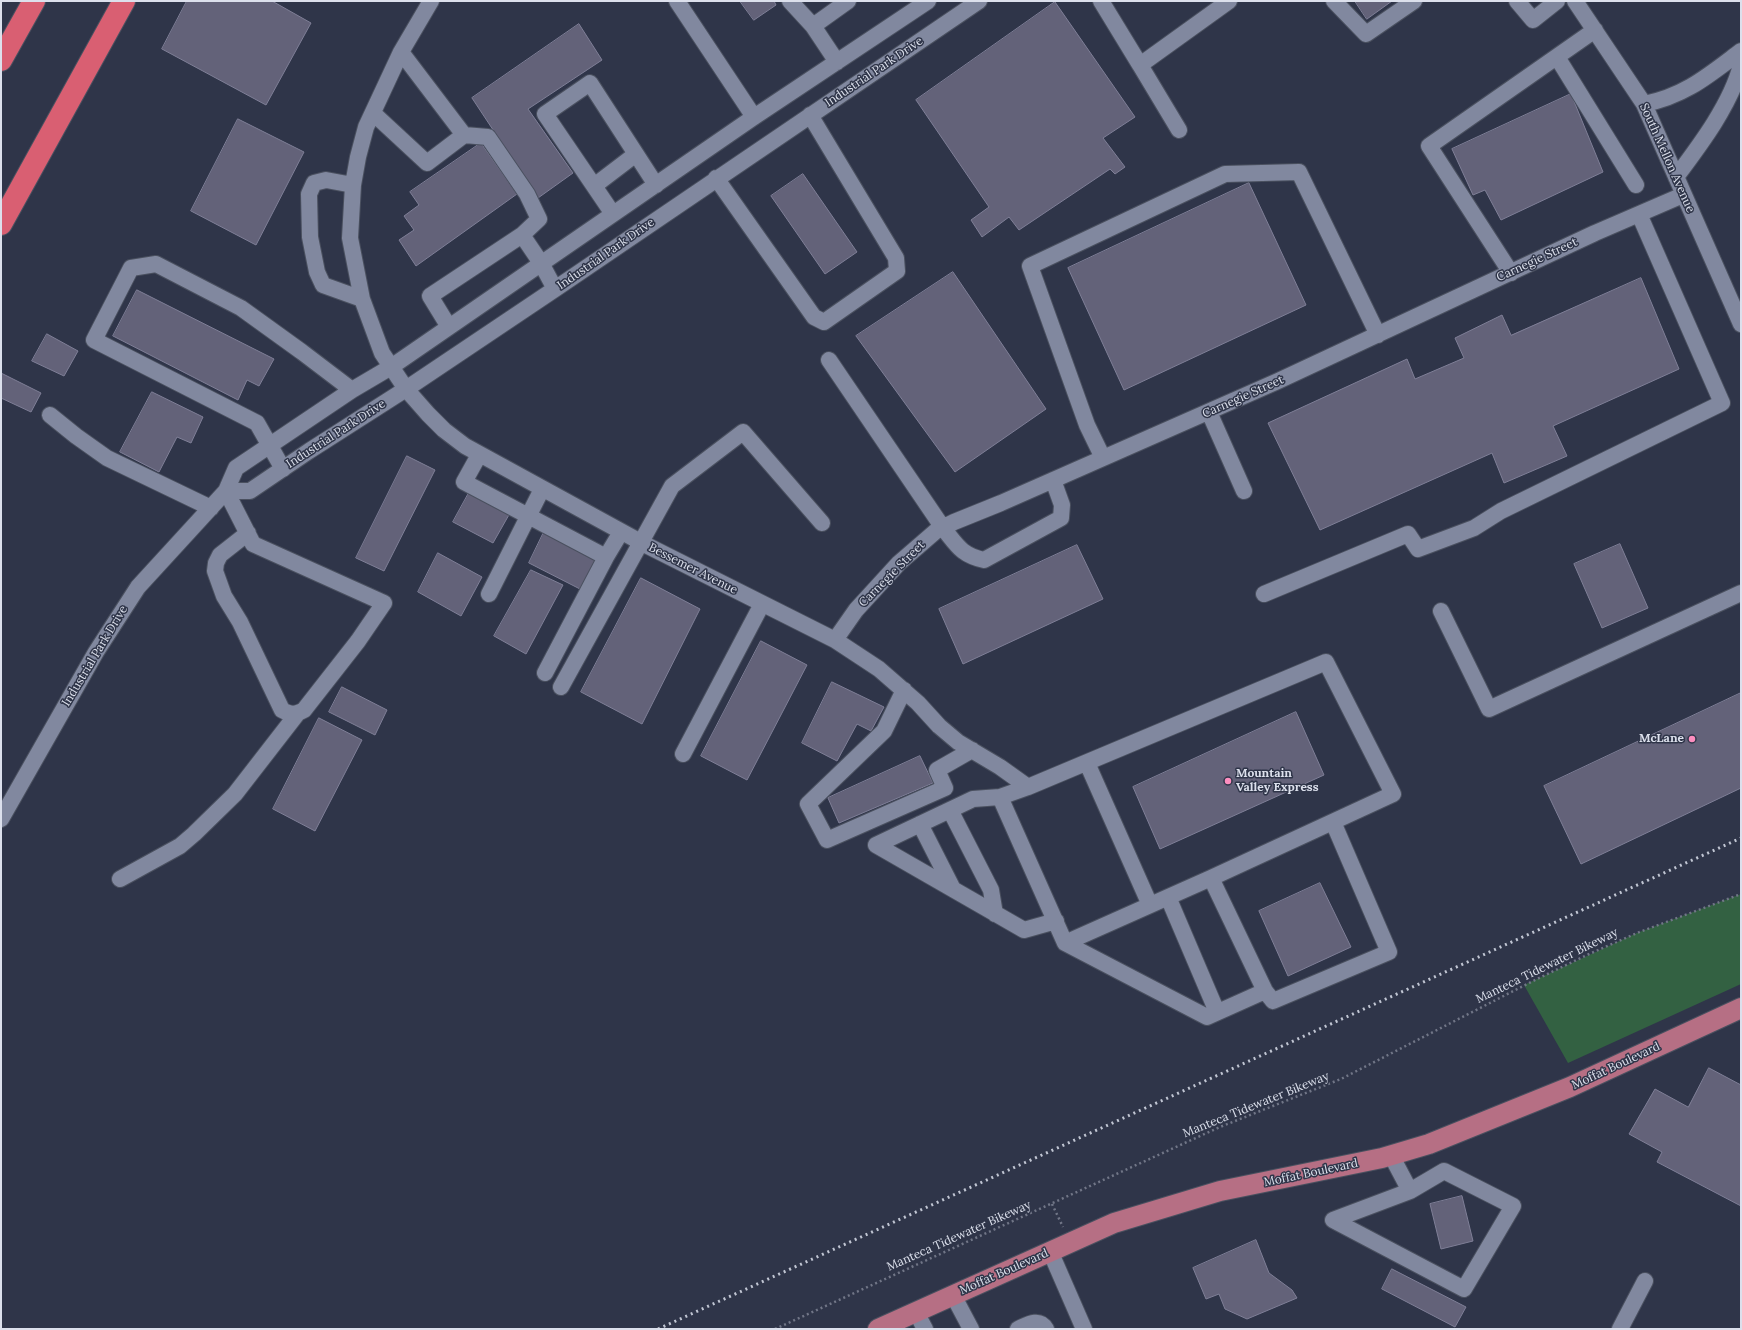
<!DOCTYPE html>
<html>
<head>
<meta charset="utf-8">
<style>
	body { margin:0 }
	#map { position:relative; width:1742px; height:1330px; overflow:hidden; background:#2f3549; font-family:Lora,serif }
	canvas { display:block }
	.frame { position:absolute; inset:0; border:2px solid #dce0ec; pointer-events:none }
</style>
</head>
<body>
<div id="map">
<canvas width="1742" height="1330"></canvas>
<div class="frame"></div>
</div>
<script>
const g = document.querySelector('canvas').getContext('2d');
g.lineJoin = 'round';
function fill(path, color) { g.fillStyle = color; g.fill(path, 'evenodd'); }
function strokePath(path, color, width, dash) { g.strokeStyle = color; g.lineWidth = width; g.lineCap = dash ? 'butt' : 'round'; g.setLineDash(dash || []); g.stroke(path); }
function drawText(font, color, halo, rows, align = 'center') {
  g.font = font + ' Lora,serif'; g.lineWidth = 3; g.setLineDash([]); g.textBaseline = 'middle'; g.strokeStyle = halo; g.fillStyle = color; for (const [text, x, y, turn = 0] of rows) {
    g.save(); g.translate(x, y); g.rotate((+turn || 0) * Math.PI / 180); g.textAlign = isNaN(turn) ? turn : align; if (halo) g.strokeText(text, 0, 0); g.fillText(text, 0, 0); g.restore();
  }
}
fill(new Path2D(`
	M1741,894v90l-173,79 -44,-78 113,-52z`), '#336142');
const building = new Path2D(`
	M187,1h85l39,22 -45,82 -104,-56z
	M740,1h34l2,4 -22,15z
	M1355,1h37l-25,18z
	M1055,2l80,115 -32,21 22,29 -10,7 -5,-5 -91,61 -10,-13 -27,20 -11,-17 18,-13 -73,-107z
	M579,24l23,36 -74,49 45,64 -35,25 -66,-100z
	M1571,94l32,78 -102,48 -16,-30 -12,5 -21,-46z
	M238,119l66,33 -48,93 -65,-34z
	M481,143l36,51 -101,72 -17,-26 15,-10 -10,-14 15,-11 -9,-13z
	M803,174l54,78 -32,22 -54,-78z
	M1249,183l57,122 -182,85 -56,-122z
	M953,272l93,137 -91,63 -99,-136z
	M1641,278l38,91 -126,57 14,30 -63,27 -12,-30 -172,77 -52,-107 139,-64 8,20 49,-21 -9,-20 47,-23 9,20z
	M137,290l137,69 -15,27 -12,-6 -9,20 -125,-64z
	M47,334l31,17 -14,25 -32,-15z
	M1,373l40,20 -10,19 -30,-14z
	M152,392l51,25 -12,26 -14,-6 -18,35 -39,-20z
	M407,456l28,14 -51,101 -28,-13z
	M470,491l40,22 -17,30 -40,-21z
	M544,532l52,27 -16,30 -51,-26z
	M1620,544l28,64 -46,20 -28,-64z
	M1077,545l26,54 -140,65 -24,-55z
	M438,553l44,24 -21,39 -43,-24z
	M531,570l32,15 -37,69 -32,-18z
	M641,578l59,31 -58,115 -61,-32z
	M761,641l46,24 -60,115 -46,-24z
	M832,682l52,25 -13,24 -14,-7 -20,37 -35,-18z
	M342,687l45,23 -12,25 -46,-23z
	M1741,693v95l-160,76 -37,-78z
	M1296,712l28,63 -164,74 -27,-62z
	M319,718l43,22 -47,91 -42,-22z
	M920,756l13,27 -94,40 -11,-25z
	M1320,883l31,64 -63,29 -29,-65z
	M1709,1068l32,17v121l-84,-44 5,-10 -33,-18 26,-45 33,18z
	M1462,1196l11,45 -32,8 -11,-45z
	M1256,1240l13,33 23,17 5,8 -50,21 -22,-10 -6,-15 -13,5 -13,-31z
	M1392,1269l74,38 -11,20 -73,-38z`);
fill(building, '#636279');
strokePath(building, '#7f7f97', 1);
const minor = new Path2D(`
	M431,1l-30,51 -35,75 -8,30 -5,28 -3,53 12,61 20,54 24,36 22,25 16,16 21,16 181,99 189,95 44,29 39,34 21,23 19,16 42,25 28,20 298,-125 67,132 -182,84 -146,65
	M677,1l77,116
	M790,1l23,25 35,-25
	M1101,1l39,64
	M1334,1l32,33 48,-33
	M1517,1l16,19 24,-19
	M1575,1l69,103 97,220
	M813,26l24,36
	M401,52l63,83 24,2 39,57 12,25 -17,16 19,28 14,26
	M1557,57l79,128
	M1644,104c41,-8 65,-29 97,-53
	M373,113l54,50 37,-28
	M1179,130l-39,-65 89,-64
	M636,154l-42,32 -49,-72 45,-31 66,102
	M1676,177c24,-32 55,-73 65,-112
	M716,178l98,139 10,5 73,-51 -1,-13 -86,-143
	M353,185l-27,-5 -12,3 -5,11 1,43 7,35 6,13 39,14
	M594,186l19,28
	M1511,273l-82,-127 166,-116
	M449,327l-19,-31 92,-61
	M829,360l114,168c14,17 18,27 41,32l77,-42 1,-13 -9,-25
	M1209,412l35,79
	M50,415l26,21 31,22 104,50
	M479,455l-15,27 142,75 15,-25
	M1103,458l-16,-33 -57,-159 195,-92 74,-2 79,163
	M283,469l-26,-46 -163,-83 37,-72 25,-4 85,44 61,44 50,38
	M226,491h24l59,-40 97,-62 149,-100 424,-288
	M226,491l27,53 131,59 -26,38 -54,69c-9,5 -13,5 -22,0l-42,-88 -16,-26 -9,-25 1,-8 4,-8 28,-22
	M489,594l53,-105
	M1264,594l144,-60 10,15 56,-21 27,-17 221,-108 -83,-189
	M1441,611l48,98 252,-116
	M835,640l21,-30 43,-47 37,-32 18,-9 47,-19 277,-122 317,-148 88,-38
	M545,673l61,-116
	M561,687l111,-201 71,-54 79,91
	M904,690l-20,41 -76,73 19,36 118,-52 -8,-18 35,-20
	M683,754l79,-150
	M1087,763l63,142
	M1028,787l-28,10 65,146 142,74 58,-26
	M950,810l41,80 4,24
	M1,819l95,-167 42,-65 88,-96 10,-23 116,-78 39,-23 363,-250 174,-116
	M920,824l33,65
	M876,845l148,85 32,-9
	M876,845l97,-46 27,-2
	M1211,878l54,113 8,10 116,-49 -56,-130
	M120,879l60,-33 14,-12 41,-40 62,-80
	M1168,897l49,115
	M1391,1155l19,36 -77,29 131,69 49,-83 -69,-35 -34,20
	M1050,1251l34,78
	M953,1295l18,34
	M916,1312l9,17
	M1018,1329c9,-4 21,-12 28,0
	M1620,1329l25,-48`);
const major = new Path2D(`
	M878,1329l236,-106 106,-32 162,-33 47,-14 141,-57 171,-79`);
const highway = new Path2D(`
	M1,60l33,-59
	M1,224l123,-223`);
strokePath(minor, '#4a505f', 18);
strokePath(major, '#4a505f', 22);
strokePath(highway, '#4a505f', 24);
strokePath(new Path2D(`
	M1052,1204l11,23
	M775,1329l445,-202 121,-48 192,-98 54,-26 50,-22 104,-39`), '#717687', 2.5, [2, 3]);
strokePath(minor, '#81889f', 16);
strokePath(major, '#b66f84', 20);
strokePath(highway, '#d95f72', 22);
strokePath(new Path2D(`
	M658,1329l1083,-491`), '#c1c6d3', 3, [2, 4]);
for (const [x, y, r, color] of [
	[1692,739,4,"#fd8ebf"],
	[1228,781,4,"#fd8ebf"]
]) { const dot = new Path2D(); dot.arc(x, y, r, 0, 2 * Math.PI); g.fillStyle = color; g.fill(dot); strokePath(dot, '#2f3549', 1.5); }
drawText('12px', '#dce0ec', '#2f3549', [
	["Industrial Park Drive",874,72,-34],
	["South Mellon Avenue",1667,158,66],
	["Industrial Park Drive",606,254,-35],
	["Carnegie Street",1537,260,-25],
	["Carnegie Street",1243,397,-24],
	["Industrial Park Drive",336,434,-33],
	["Bessemer Avenue",693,569,27],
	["Carnegie Street",892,574,-45],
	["Industrial Park Drive",95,656,-59],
	["Manteca Tidewater Bikeway",1547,966,-26],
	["Moffat Boulevard",1616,1066,-25],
	["Manteca Tidewater Bikeway",1256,1105,-22],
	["Moffat Boulevard",1311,1173,-12],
	["Manteca Tidewater Bikeway",959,1236,-24],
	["Moffat Boulevard",1004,1272,-24]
]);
drawText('bold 12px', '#dce0ec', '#2f3549', [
	["McLane",1684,739],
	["Mountain",1236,774,"left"],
	["Valley Express",1236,788,"left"]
], 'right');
</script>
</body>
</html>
